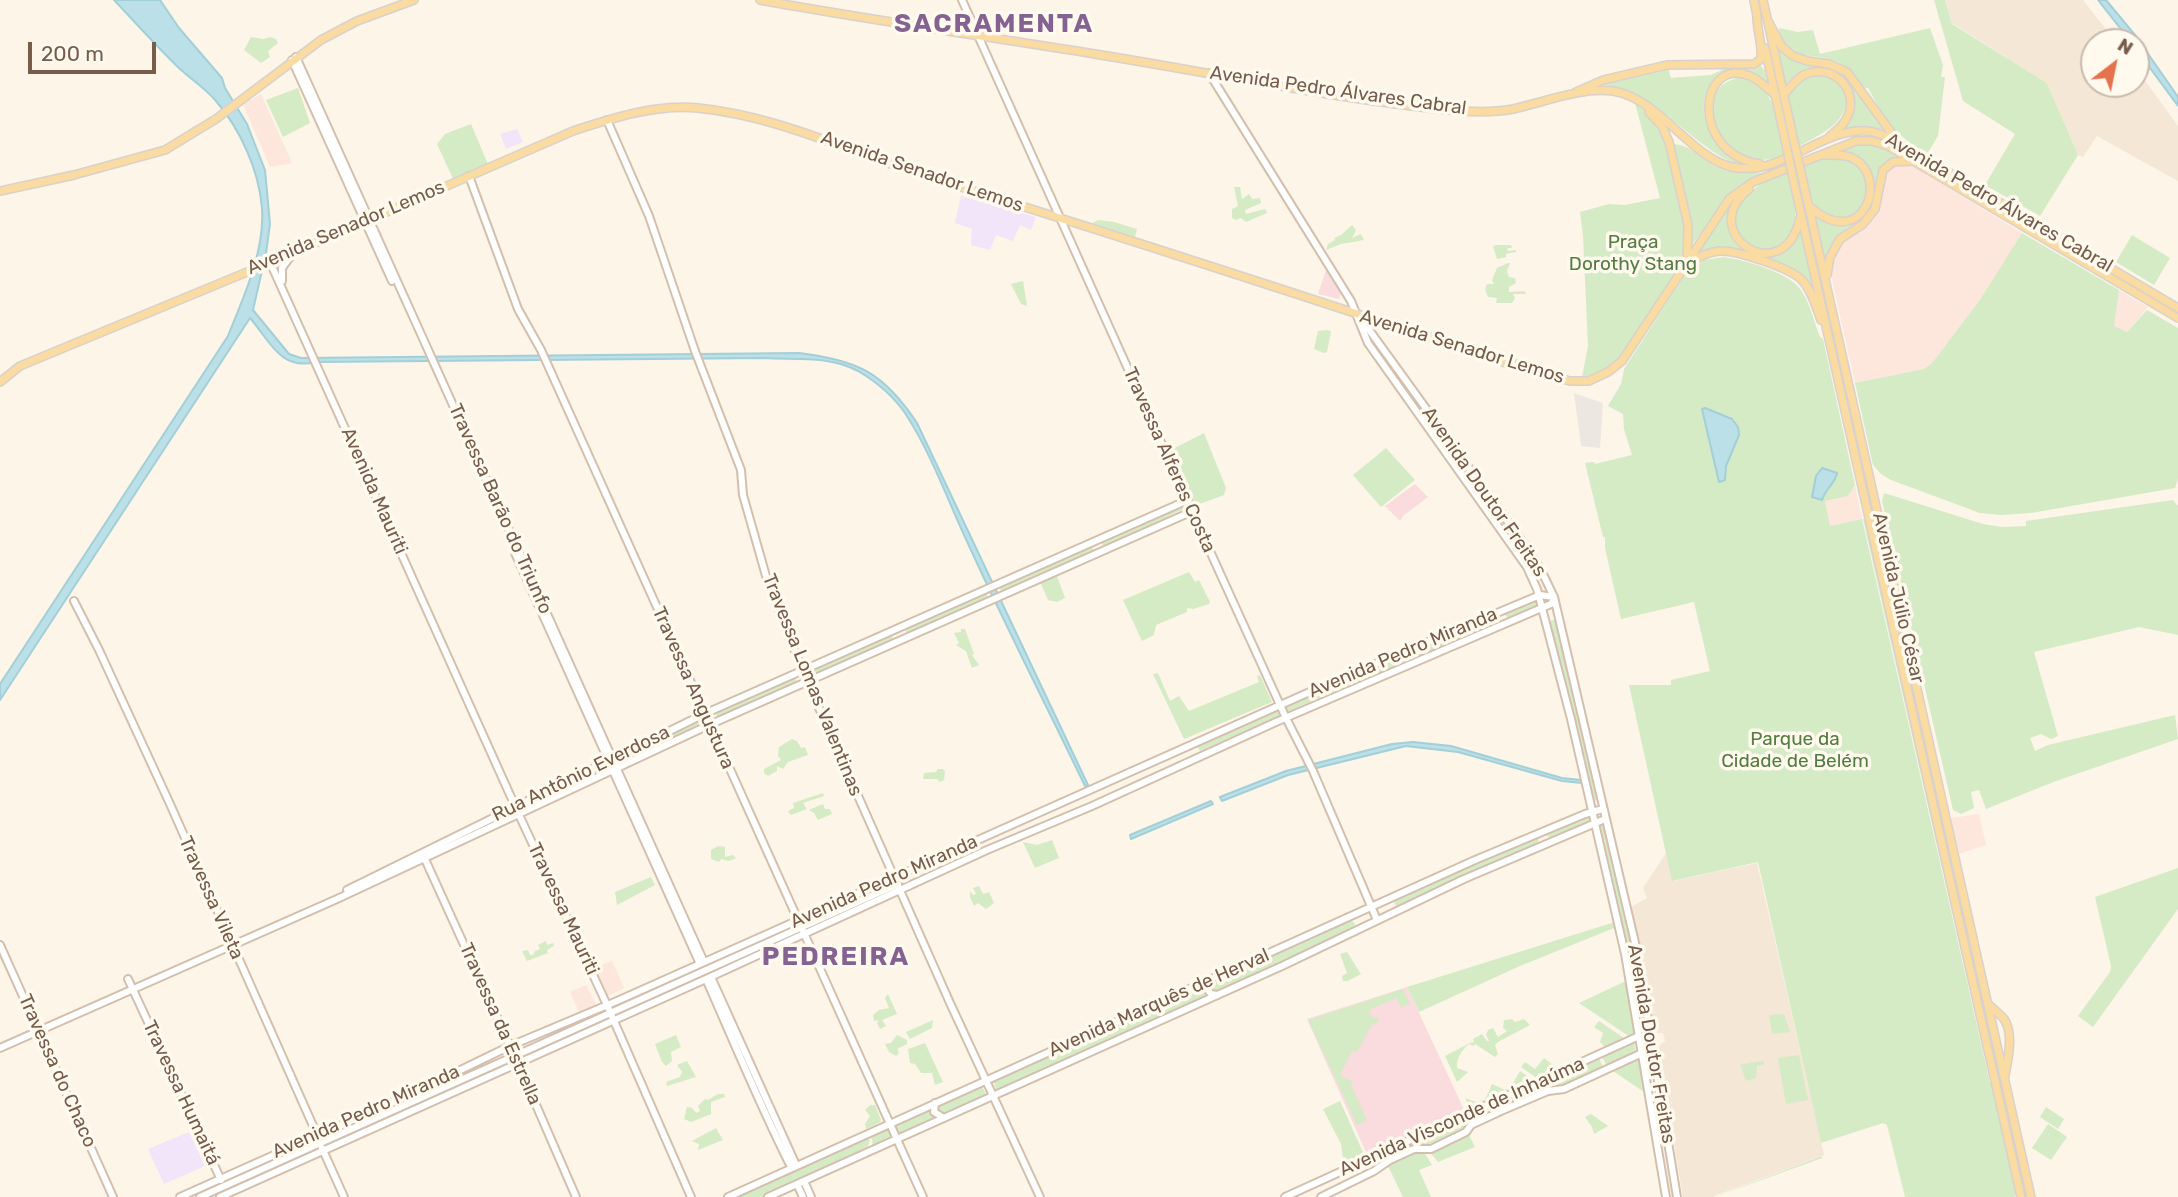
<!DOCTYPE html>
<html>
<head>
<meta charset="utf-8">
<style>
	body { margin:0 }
	#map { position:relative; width:2178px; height:1197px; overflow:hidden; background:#fcf5e8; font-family:Rubik,sans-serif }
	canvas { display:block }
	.north { position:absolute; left:2080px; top:28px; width:70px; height:70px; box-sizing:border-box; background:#fff9ee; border:2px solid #c9baad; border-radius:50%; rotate:32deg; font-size:19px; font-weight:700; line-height:28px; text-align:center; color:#775c4b }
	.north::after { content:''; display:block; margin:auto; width:24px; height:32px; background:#e6724d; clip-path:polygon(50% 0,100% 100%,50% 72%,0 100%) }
	.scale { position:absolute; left:28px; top:42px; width:128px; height:32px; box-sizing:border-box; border:4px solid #775c4b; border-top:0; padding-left:9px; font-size:21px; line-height:24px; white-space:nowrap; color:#775c4b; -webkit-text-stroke:5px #fff9ee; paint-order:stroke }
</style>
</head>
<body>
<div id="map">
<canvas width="2178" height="1197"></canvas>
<div class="north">N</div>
<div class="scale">200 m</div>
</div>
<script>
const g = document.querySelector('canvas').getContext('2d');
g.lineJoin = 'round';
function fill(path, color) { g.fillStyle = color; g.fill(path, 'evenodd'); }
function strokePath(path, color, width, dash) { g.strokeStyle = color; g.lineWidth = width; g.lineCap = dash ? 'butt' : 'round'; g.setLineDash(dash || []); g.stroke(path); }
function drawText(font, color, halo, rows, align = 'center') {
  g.font = font + ' Rubik,sans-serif'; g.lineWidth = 7; g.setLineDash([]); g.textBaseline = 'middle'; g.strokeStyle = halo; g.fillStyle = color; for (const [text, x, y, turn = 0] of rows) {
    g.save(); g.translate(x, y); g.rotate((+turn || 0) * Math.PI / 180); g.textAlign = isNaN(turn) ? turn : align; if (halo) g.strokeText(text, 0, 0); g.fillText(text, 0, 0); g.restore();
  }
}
fill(new Path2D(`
	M1945,0h138l33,42h-22v42h42v-16l42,58v55l-81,-45 -14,21 -5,-2 -31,-72 -95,-60z
	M1666,853l7,28 84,-18 67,292 -112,42h-29l-25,-148 2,-4 5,-4 -2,-8h-8l-24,-126 16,-9 -4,-10z`), '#f4e7d6');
fill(new Path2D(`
	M261,94l31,69 -22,4 -27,-63z
	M1904,163l12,5 106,65 -43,68 -47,62 -8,6 -69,14 -25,-112 4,-15 7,-12 9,-9 13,-5 13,-17 6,-37 8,-9z
	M2119,290l29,17 -21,25 -14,-6z
	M1855,485l7,34 -32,8 -5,-26 23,-5z
	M1979,814l7,31 -27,9 -8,-36z
	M612,961l12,27 -16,8 -14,-28z
	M586,985l10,20 -17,7 -9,-20z`), '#fde6dc');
fill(new Path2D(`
	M1574,393l29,10 -3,45 -19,-2z`), '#ede7e1');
fill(new Path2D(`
	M517,129l6,13 -17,7 -6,-15z
	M961,196l75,21 -5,13 -11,-5 -7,16 -17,-6 -6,15 -19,-5 1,-16 -17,-6z
	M189,1132l16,34 -41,18 -16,-35z`), '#f2e4f9');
fill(new Path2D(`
	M1326,270l15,23 -2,6 -21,-5z
	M1415,484l13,13 -25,19 -3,5 -15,-15z
	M1407,987l59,127 -97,45 -62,-140z`), '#fadbde');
fill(new Path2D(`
	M1934,0h11l7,24 95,59 31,72 -38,61 -55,-31 30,-51 -52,-33z
	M1779,28l19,4 15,-2 7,24 110,-26 13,37 -2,12h4l-7,59 -11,18c-35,-22 -40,-31 -59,-66h-6c-7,-10 -14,-23 -27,-27 -22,-9 -53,1 -56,-33z
	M251,37l13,2 6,-2 6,2 2,4 -10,8 2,6 -9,6 -17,-13z
	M1774,40c21,34 42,14 67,32 18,13 27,40 42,56l-1,3 -21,-4 -20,2c4,-8 11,-17 12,-26 4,-21 -20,-40 -40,-36 -11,2 -20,10 -28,18z
	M1759,64l6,7 3,12c-65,-46 -92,49 -26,79l-2,3c-51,-17 -83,-78 -139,-80l67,-17 3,10 40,-3 15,-7 28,-1z
	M1818,73l13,2 15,15c4,34 -23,42 -48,57l-11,-53 18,-17z
	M1742,77c36,9 35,48 42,78 -10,3 -21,7 -32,4 -40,-9 -62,-73 -10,-82z
	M298,88l12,35 -27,14 -17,-37z
	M1635,103l17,13 13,18 24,105 -7,31 -55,85 -19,17 -27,10 7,-36 -5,-110 -3,-24 29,-8 16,1 35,-7z
	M471,124l19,45 -36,12 -17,-37 8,-10z
	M1858,143l19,2 25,12c-36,7 -20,27 -31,52 -6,11 -17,14 -26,21 -11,8 -17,19 -21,32l-11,-48c57,44 89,-56 24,-65z
	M1672,144c21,1 27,14 43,22 16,9 31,7 49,7l-32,20 -40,52 -1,-26z
	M1824,157c70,-3 43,79 4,58 -6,-3 -13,-6 -16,-14 -5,-10 -7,-25 -10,-37z
	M1788,170c6,31 16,50 -7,77 -5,1 -11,3 -16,2 -20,-2 -38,-25 -27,-44 11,-17 33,-26 50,-35z
	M1234,187h6l2,12 7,-5 3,5 8,-1 1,5 -16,7 1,4 19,-5 2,4 -21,9 -5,-4 -5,2 -4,-2v-9l6,-3z
	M1729,206c-5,28 3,43 32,50 6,1 11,2 17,0 10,-5 17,-16 23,-25l14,62c-5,-5 -9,-12 -15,-17 -24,-18 -71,-33 -100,-24l22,-38z
	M1098,220l16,2 23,7 -2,8 -44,-13z
	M1352,225l4,5 -4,8 9,-4 3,6 -23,4 -15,6 2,-6 7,-4 -1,-2 7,-3z
	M2022,233l97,57 -5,36 13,6 20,-22 31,18v151l-3,9 -144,25 -30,2 -21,-2 -89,-33 -10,-6 -8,-9 -18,-82 69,-14 8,-6 47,-62z
	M2132,235l38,23 -16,27 -38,-23z
	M1498,245h13l1,3h-5l1,3 8,-1v2l-10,2v3l-9,2 -4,-13z
	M1724,257c20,3 65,15 77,33 9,13 13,32 19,47l3,2 32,146 -7,11 -23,5 5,25 32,-7 128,564v-8l26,117 -1,5h-110l-18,-72 -4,-2 -62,20 -63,-281 -86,19 -43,-196h42v-5l39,-9 -16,-69 -73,17 -16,-71v-11h-2l-18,-74 9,-1 1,2 37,-9 -8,-26 -1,-15 -15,-8 13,-22 3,-15 62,-96 18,-13z
	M1508,263h2l-3,8 2,6 6,1 1,5 -7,4v5l16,-1 1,3h-13l2,4 -3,5h-16l1,-5 -9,-1 -3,-7 2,-6h7l-2,-4 5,-12z
	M1819,269l45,204 -2,1 -46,-204z
	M1023,281l4,25 -6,-2 -10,-20z
	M1373,314l145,45v3l-6,2 -141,-49z
	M1326,330l5,1 -4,21 -3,1 -10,-4 4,-18z
	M1204,433l22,55 -2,7 -30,11 -27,-54z
	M1386,448l29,32 -34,27 -28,-32z
	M1867,483l118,529 -1,1 -120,-529z
	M1884,493l99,31 19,3 24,-1v-5l147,-21 5,6v129l-39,-8 -105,25 24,84 -7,3 -10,-5 -11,4 5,13 13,-6 127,-30 3,24 -122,42 -70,28 -7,-19 -8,2 3,16 -13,6 -8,-4 -71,-309z
	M1183,505l3,3 -82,39 -3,-6z
	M1865,518l124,553h-1l-125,-552z
	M1091,545l3,6 -92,42 -3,-6z
	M1189,572l6,10 4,-2 11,22 -1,2 -16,5 -6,-1v4l-31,13 -2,10 -12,6 -19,-41z
	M1057,576l8,22 -8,4 -9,-2 -7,-16 -4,-2z
	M986,593l3,6 -82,36 -2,-6z
	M1538,600l1,6 -29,13 -5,-4 4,-5z
	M1556,619l42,181 -7,1 -44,-179z
	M1486,620l8,3 -5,7 -155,61 -134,60 -4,-6z
	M961,629h4l9,25 -2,1 7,10 -7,3 -6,-17 -10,-6 3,-2 -5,-10 7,-1z
	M891,635l3,5 -83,36 -2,-5z
	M1158,673l12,28 9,-5 10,15 70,-29 -2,-6 3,-1 12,27 -88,37 -31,-65z
	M795,677l2,6 -80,34 -1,-4z
	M699,721v3l-80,42 -5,-9z
	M792,739l5,2 4,7 4,-1 3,8 -20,7 -5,7 -6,-3v5l-9,5 -4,-3v-4l17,-9 -3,-4 1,-9z
	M938,769h5l2,3 -1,8 -4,2 -3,-3h-14l1,-6 12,-1z
	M823,793l1,3 -21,7 4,6 -16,6 -3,-4 6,-3 -1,-5z
	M823,804l2,5h5l2,5 -14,6 -4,-7 -5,-3z
	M1590,815v6l-38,18 -5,-3 1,-6z
	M1602,822l30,121 14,84 -2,2 -5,-1 -42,-205z
	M1536,837l3,3 -3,5 -139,63 -3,-6 1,-5z
	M1052,840l7,18 -24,10 -12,-26 14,3z
	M718,846l7,1v10l8,-2 3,3 -7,3 -8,-2 -2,3 -8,-3v-9z
	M2178,868v41l-85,118 -15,-11 32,-44 1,-6 -16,-69z
	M651,877l4,8 -38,20 -2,-13z
	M979,886l4,8 6,-2 5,11 -8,6 -8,-6 -4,3 -4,-9v-6l3,4 3,-1 -3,-6z
	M1350,919l5,5 -1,7 -139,63 -6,-3v-8z
	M1618,921l1,5 -99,40 -101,46 -12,-25z
	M546,941l1,4 6,-2 1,3 -7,4 1,3 -21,8 -5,-10 6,-1 2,5h3l2,-4 5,-2 -2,-4z
	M1347,952l14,22 -13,7h-5l-1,-5 5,-3 -7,-19z
	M1626,981l9,52 -5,4 -51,-34z
	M1206,984l4,12 -44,20 -1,-8 -6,-4z
	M1403,989l7,14 -9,5 -4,-10 -28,12 3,8 7,-1 -3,8 -4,-1 -15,28 -5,-1 -12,24 13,7 -2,3 16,35 -10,5 -49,-105z
	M888,994l9,20 -15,6 4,6 -6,3 -3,-6 2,-3 -5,1 -1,-6 6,-5 10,-2 -4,-10z
	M1155,1006l8,5 -1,5 -165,75 -4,-11z
	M1784,1014l6,18 -18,2 -3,-19z
	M1512,1019l3,3 9,-3 6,6 -32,17 -3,3 3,9 -3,3 -20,-13 -1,2 -5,-2c-7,6 -13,14 -12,24l11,4 -11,10 -12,-26 25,-13 4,-1 -1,-3 9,-5 5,7h2l-3,-6 2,-5 5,-2 5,9 9,-6 -4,-3 1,-8z
	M933,1020l-1,8 -22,11 -4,-7z
	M1985,1020h2l40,177h-2z
	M1599,1021l25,17 1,3 -18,8 -7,-7 3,-9 -9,-6z
	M676,1035l5,12 -10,5 1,9 -6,5 -4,-4 -7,-18z
	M897,1035l10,5v4l-10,5 2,4 -3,3 -7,-4 -4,-8 6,-1z
	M1634,1042l2,10 -29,14 -6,-11z
	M925,1043l18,39 -8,3 -3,-12h-11l-6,-9 -5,-1 -2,-14z
	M1799,1055l9,45 -22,4 -8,-46z
	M512,1057l3,5 -180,81 -2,-5z
	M1598,1057l6,11 -43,19 -18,2 -69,31 -3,-6z
	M1544,1058l14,11 -20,10 -17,-12 4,-5 10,7z
	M1637,1059l2,1 5,32 -31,-21z
	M687,1061l9,16 -29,9 -1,-4 14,-5 2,-5 -5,-7z
	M1764,1061v3l-7,2 -1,12 -10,3 -6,-17z
	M1520,1071l13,9 -63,28 -5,-10 11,4 9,-2 7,-16 13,6 5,-2z
	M981,1084l5,11 -43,19 -7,-4 1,-5z
	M718,1094h6l1,3 -14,5v12l-20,8 -7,-3 3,-12 5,1 4,5 4,-2 -2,-5 7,-7 3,1z
	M1340,1101l26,58 -22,7 -3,-22 -18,-35z
	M870,1105h5l6,15 -2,3 -13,6 -1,-5 5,-8 -5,-6z
	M931,1107l4,10 -36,16 -5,-9z
	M2046,1107l18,12 -6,10 -18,-12z
	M1591,1114l17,12 -14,8 -2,-7 -7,-10z
	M1465,1117l3,9 -54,25 10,1 8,13 -13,5 12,27h-28l-16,-33 24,-12 -32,11 -3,-4z
	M2048,1124l19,13 -16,23 -19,-12z
	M887,1127l5,12 -19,8 -1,-8 -6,-4z
	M716,1128l7,12 -25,10 1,-6 -7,-3z
	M1468,1133l7,14 -37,15 -8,-10z
	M864,1138l6,2 -2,7 -105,50h-31z
	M1822,1156v2l-107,39z`), '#d4ebc6');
const water = new Path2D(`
	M114,0h46l19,28 43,50 3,10 22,36 18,46 5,54 -4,29 -13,57 36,44 12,4 498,-5c59,7 85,20 118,70l171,362 -3,1c-40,-83 -82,-165 -120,-249 -19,-41 -35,-86 -60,-124 -12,-17 -30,-32 -47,-42 -29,-16 -63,-11 -94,-13l-448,4c-36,9 -46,-21 -66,-44l-250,382v-16l228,-348c16,-40 37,-85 34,-128 -3,-38 -22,-79 -46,-107 -10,-12 -24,-21 -36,-32 -23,-22 -44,-46 -66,-69z
	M2098,0h8l29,35 43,62v9l-42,-57v-7h-5z
	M1705,408l27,11 6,8 1,8 -13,31 -1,14 -6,2 -17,-73z
	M1822,468l15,5c-2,11 -12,16 -15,27l-10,-3 4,-21z
	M1413,742l38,4 111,32 19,2 1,3 -20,-2 -104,-29 -52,-6 -118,29 -66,26 -2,-4 66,-26 106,-27z
	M1211,801l2,3 -82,35 -1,-4z`);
fill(water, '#bce0e7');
strokePath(water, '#a2cfd8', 2);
const secondary = new Path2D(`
	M962,0l252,560 72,158 27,53 64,149
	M296,57l408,905
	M292,60l100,221
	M1209,73l142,228 17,42 159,224 10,22 34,130 54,235 41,243
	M607,120l42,96 46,135 46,119 2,25 23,81 37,96 147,331 90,194
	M469,176l49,133 23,41 382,847
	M270,262l245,544 92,199 84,192
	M282,281v-13l11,-15
	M1362,320l162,224 16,24 14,29 82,350 41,250
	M515,553l185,411
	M74,601l25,49 71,154 148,333
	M424,857l87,191
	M347,890l357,-176 484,-214
	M0,945l113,252
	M711,977l85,188
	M128,979l93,201
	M706,979c28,63 54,127 85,188
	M1209,981l-2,8 4,5 6,1
	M0,1048l337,-149 372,-174 484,-214
	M517,1061l59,136
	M935,1103l-1,9 10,6
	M322,1148l22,49
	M804,1181l7,16
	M797,1184l6,13
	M180,1197l233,-104 97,-47 107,-45 715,-319 208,-87 14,2
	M200,1197l698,-313
	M220,1197l486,-218 281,-129 105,-44 184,-84 275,-118 3,-5
	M728,1197l747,-337 110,-46 18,-5
	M768,1197l514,-231 182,-87 141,-60
	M1285,1197l354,-161
	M1321,1197l53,-26 16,-11 24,-11h17l35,-17 5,-7 30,-14 47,-20 16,-2 89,-41`);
const primary = new Path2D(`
	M760,0c111,20 223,36 335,54 118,19 235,44 353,56 21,2 44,3 65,-1 32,-7 67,-22 100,-18 46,7 78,67 119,76 48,11 89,-40 136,-36 12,1 23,8 33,13l277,164
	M1754,0l3,16
	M1763,0l30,137
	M1768,21l14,26 11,9 15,5 21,3 18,8 49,67
	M1765,48l20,92
	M1576,92l27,-12 64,-15 87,-1 7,-5c2,-15 -5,-30 -4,-46
	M1784,94c6,-6 12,-15 20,-19 30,-14 59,18 41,46 -4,7 -11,11 -16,16
	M1649,112l13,14 7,16 19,83 -1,34
	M1760,164c-72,-11 -61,-109 -10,-88 10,4 18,13 26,20
	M1803,181l228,1016
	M1794,183l227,1014
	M1749,189c-55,44 35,103 51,29
	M0,191l74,-16 91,-25 51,-31 105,-79 36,-19 57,-21
	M1810,207c54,47 82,-33 40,-50 -8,-3 -18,-2 -27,-2
	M1689,264c9,-7 19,-12 30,-13 18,-1 71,17 83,29 10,11 14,27 19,40
	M1827,275l3,-18 10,-18 23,-15 12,-15 8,-39 10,-8 20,-1
	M0,382l20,-16 273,-113 280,-122c39,-13 83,-27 125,-23 80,8 152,44 228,68 199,62 397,126 595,192l49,13h19l19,-9 14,-11 108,-163 23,-16 103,-41h16l16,5 290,172
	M1988,1004c5,5 12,10 16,15 10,14 4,40 1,56`);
strokePath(secondary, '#d4bfad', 10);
strokePath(primary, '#d9d1cd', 10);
strokePath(secondary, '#fff', 6);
strokePath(primary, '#fadba1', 7);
const primaryBridge = new Path2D(`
	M1793,137l10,44
	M1785,140l9,43`);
strokePath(primaryBridge, '#d9d1cd', 10, []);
strokePath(primaryBridge, '#fadba1', 7);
drawText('19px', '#775c4b', '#fff9ee', [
	["Avenida Pedro Álvares Cabral",1338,91,8],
	["Avenida Senador Lemos",922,172,19],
	["Avenida Pedro Álvares Cabral",1999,203,30],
	["Avenida Senador Lemos",346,228,-23],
	["Avenida Senador Lemos",1462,347,17],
	["Travessa Alferes Costa",1169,460,66],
	["Avenida Mauriti",374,491,66],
	["Avenida Doutor Freitas",1484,492,55],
	["Travessa Barão do Triunfo",500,509,66],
	["Avenida Júlio César",1898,598,77],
	["Avenida Pedro Miranda",1403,653,-23],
	["Travessa Lomas Valentinas",812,685,68],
	["Travessa Angustura",693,688,66],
	["Rua Antônio Everdosa",581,774,-26],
	["Avenida Pedro Miranda",884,882,-24],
	["Travessa Vileta",211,898,66],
	["Travessa Mauriti",563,909,65],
	["Avenida Marquês de Herval",1159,1003,-24],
	["Travessa da Estrella",500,1024,66],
	["Avenida Doutor Freitas",1651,1044,80],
	["Travessa do Chaco",57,1071,66],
	["Travessa Humaitá",181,1093,65],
	["Avenida Pedro Miranda",366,1112,-24],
	["Avenida Visconde de Inhaúma",1462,1117,-24]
]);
drawText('19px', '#537d43', '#fff9ee', [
	["Praça",1633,243],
	["Dorothy Stang",1633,265],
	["Parque da",1795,740],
	["Cidade de Belém",1795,762]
]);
g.letterSpacing = '2px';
drawText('bold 26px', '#846393', '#fff9ee', [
	["SACRAMENTA",994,24],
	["PEDREIRA",836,957]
]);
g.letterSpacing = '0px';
</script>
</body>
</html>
